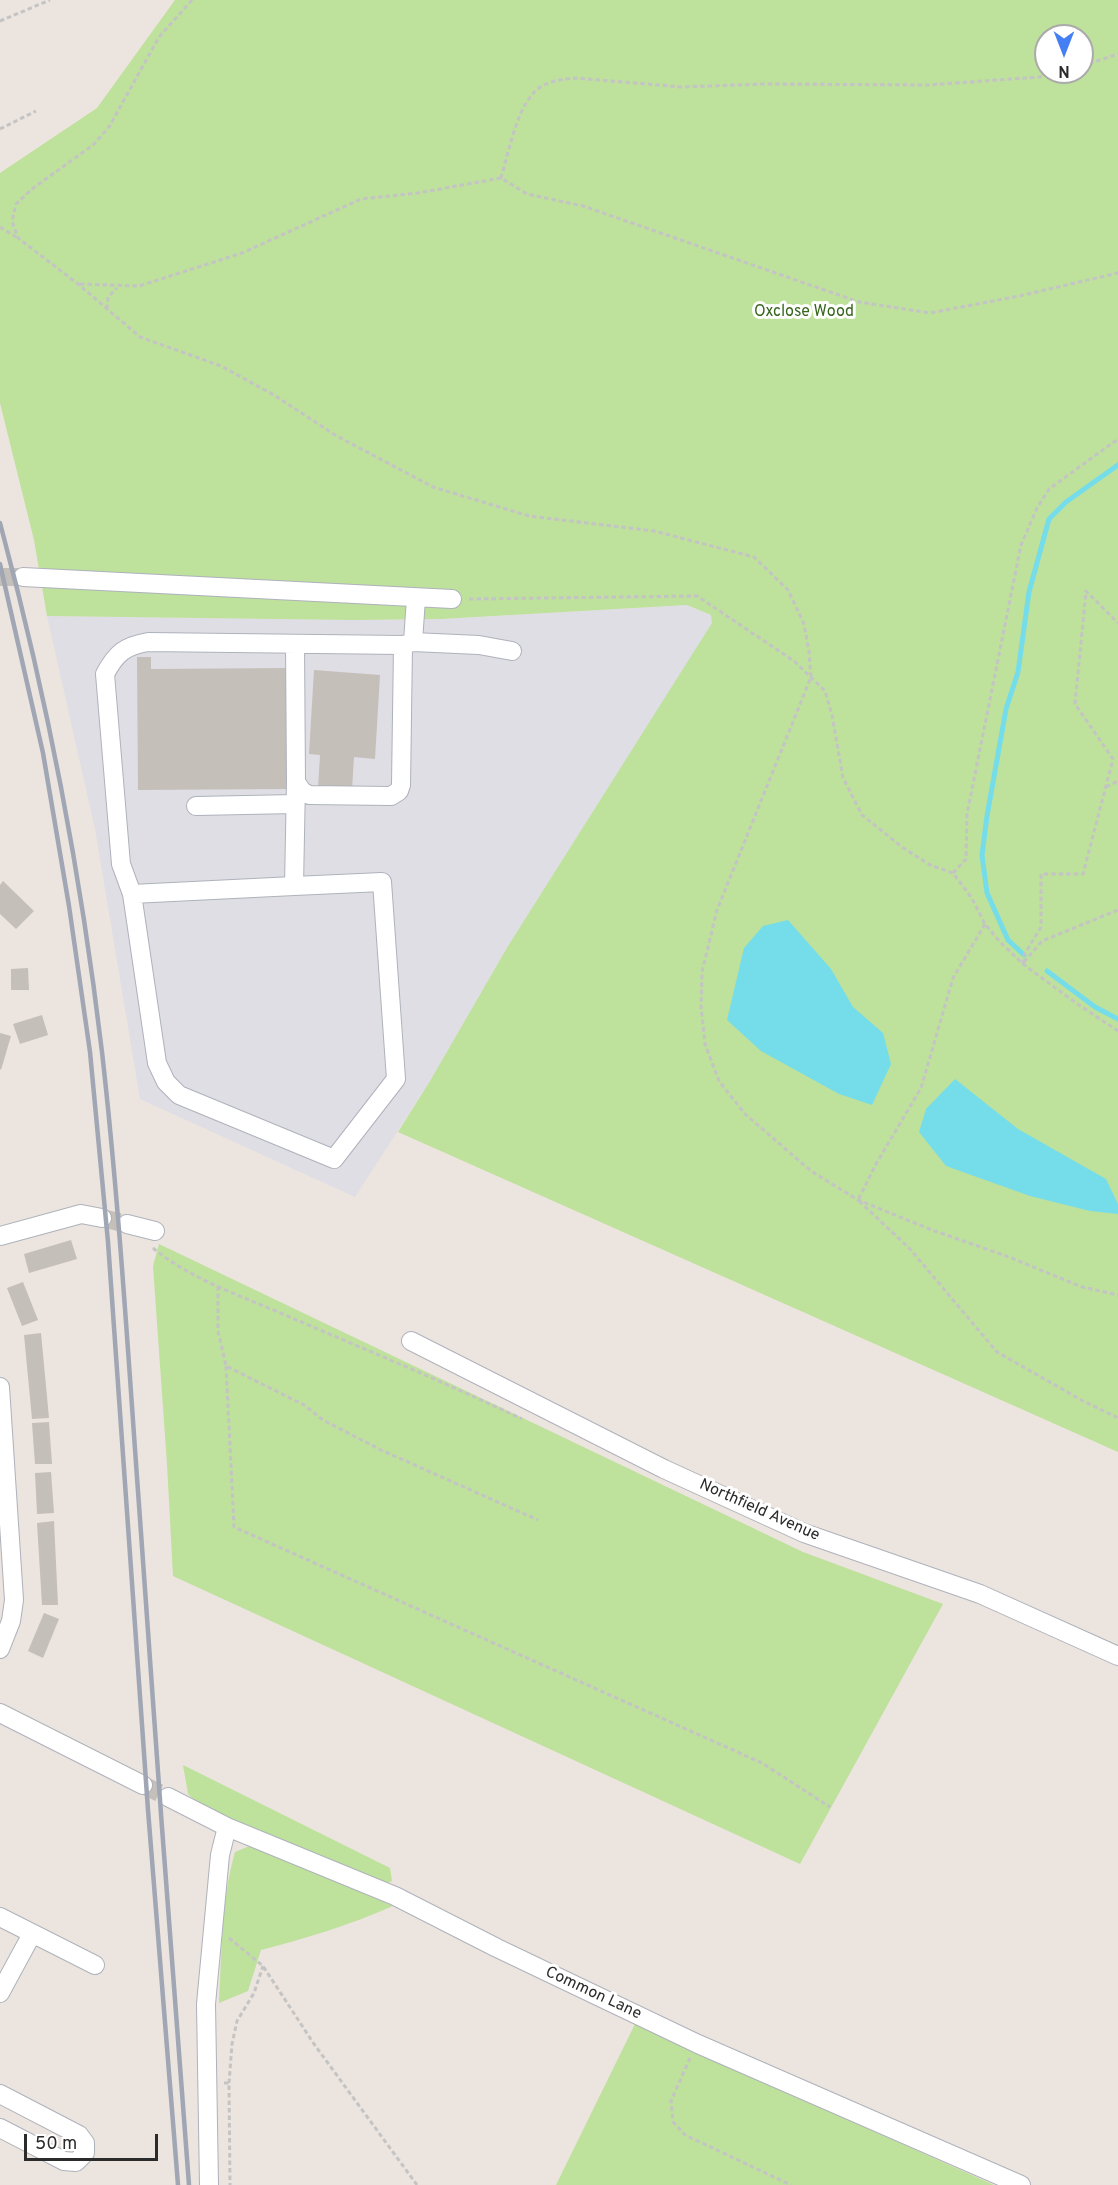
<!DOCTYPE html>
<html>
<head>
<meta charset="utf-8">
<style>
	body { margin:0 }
	#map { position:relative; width:1118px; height:2185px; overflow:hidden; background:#ece4de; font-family:Overpass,sans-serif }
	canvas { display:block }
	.north { position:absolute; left:1034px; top:24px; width:60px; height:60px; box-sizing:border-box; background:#fff; border:2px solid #aaa; border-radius:50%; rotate:180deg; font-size:16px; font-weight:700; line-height:24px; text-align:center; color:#2b2b2b }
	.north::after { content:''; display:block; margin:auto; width:21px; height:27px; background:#447ff3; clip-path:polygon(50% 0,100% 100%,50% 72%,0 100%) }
	.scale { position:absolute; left:24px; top:2134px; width:134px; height:27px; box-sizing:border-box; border:3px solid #2b2b2b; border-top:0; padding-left:8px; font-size:18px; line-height:21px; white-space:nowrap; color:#2b2b2b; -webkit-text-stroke:4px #fff; paint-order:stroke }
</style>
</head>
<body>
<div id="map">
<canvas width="1118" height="2185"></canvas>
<div class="north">N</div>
<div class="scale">50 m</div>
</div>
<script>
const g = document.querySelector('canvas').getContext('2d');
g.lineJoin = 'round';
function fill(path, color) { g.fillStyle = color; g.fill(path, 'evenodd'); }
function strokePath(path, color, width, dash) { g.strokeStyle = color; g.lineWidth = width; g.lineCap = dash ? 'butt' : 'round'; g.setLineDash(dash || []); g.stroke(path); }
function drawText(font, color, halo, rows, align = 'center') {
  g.font = font + ' Overpass,sans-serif'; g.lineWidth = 6; g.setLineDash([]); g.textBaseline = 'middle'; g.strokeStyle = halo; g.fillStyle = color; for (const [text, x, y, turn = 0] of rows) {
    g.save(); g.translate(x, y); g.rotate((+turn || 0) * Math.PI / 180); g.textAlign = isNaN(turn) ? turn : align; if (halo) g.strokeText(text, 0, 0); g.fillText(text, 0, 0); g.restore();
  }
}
fill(new Path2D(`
	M687,605l24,10 2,8 -205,323 -78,135 -75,116 -215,-98 -45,-270 -48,-213 305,4 89,-1z`), '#dfdee5');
fill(new Path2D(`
	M175,0h943v1452l-720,-320 32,-51 78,-135 204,-323 -1,-8 -24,-10 -246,14 -89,1 -305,-4 -13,-76 -34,-137v-230l97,-65zM1046,36h36v36h-36z
	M159,1244l644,308 140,52 -143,260 -627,-288 -6,-112 -14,-198z
	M183,1765l207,103 2,13 -11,5 -119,-51 -63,-31 -11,-10z
	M252,1845l141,61c-43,19 -86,32 -132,44l-13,41 -29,12c3,-50 2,-102 16,-151z
	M635,2024l359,161h-438z`), '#bee19c');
fill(new Path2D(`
	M788,920l43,49 22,38 30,26 8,31 -19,41 -33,-11 -78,-43 -34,-31 17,-72 19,-22z
	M955,1079l63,50 88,50 12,25v10l-28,-3 -60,-15 -84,-30 -27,-34 7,-23z`), '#75ddea');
strokePath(new Path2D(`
	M1024,955l-16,-15 -21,-47 -5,-38 5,-39 19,-107 12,-37 11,-80 20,-73 17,-17 52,-37
	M1047,971l48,36 23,12`), '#75ddea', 5);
fill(new Path2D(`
	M137,657h14v12l135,-1 1,121 -149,1z
	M314,670l66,5 -5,84 -21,-2 -2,33 -34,-2 2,-33 -11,-1z
	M3,881l31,30 -18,18 -16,-15v-29z
	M28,968l1,22h-18v-21z
	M42,1015l6,20 -28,9 -7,-20z
	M0,1033l11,3 -10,34 -1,-1z
	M71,1240l6,19 -48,14 -5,-19z
	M23,1282l15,38 -16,6 -15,-38z
	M41,1333l8,85 -17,1 -8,-84z
	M49,1422l3,42h-17l-3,-41z
	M51,1472l3,41 -17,1 -2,-41z
	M54,1521l4,84h-16l-5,-82z
	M44,1613l15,6 -16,39 -15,-7z`), '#c5bfb9');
strokePath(new Path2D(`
	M0,577h23
	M102,1218l25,6
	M143,1785l25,12`), '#c5bfba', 18, [18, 9]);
const minor = new Path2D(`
	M23,577l429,22
	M413,642l66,3 33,6
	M295,644l1,138 6,9 7,4 82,1 8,-5 2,-6 2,-140
	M196,806l99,-2
	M294,886l88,-4 14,197 -62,80 -155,-64 -13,-13 -9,-19 -25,-169 162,-8 2,-104
	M132,894l-11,-30 -16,-190c11,-21 20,-28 43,-32l255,3 10,-3 3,-44
	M127,1224l28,7
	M0,1236l81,-22 21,4
	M411,1341l253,128 140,64 176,61 138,62
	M0,1387l14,213 -3,21 -11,28
	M0,1713l143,72
	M168,1797l59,30 168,69 102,52 201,96 323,141
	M0,1917l95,48
	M0,1993l32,-59
	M0,2094l79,41 6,8v10l-9,9 -12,-1 -64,-33
	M209,2185l-3,-181 14,-149 7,-28`);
strokePath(minor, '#aeb2bb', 20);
strokePath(new Path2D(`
	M192,0l-33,37 -50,90 -16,18 -61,44 -16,15 -4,17 6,17 60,46 62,53 81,29 53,29 61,40 98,52 96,29 125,15 100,26 34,33 16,34 5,28 2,25 -94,233 -15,62 -1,34 4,38 14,37 26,33 66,57 47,29 74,30 77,27 73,30 36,8
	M0,21l50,-21
	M1082,66l36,-12
	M0,129l36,-18
	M501,178c8,-26 17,-81 43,-93 10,-5 21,-6 32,-7l106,9 81,-3 165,1 111,-8 19,-5
	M0,227l16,10
	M80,284l59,2 103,-33 119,-54 57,-6 83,-15 26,16 56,12 276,96 71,11 89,-17 99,-23
	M107,309l1,-12 9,-9
	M469,599l228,-3 97,65 31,30 7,24 11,63 19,37 40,32 28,18 23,8 18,24 14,27 14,17 24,23 53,39 42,28
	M1106,787l12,-6
	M953,873l13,-14 1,-45 54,-269 16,-37 12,-19 69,-50
	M985,924l-32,54 -32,110 -45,76 -18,36 52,49 87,103 86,49 35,17
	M1024,962l18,-21 76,-31
	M1023,964l1,-9 17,-28v-53h42l30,-115 -38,-55 11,-113 32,32
	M153,1248c38,32 94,50 139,70 77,33 154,65 230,101
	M218,1286v45l8,35 78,39 19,15 58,30 157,70
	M226,1366l8,161 528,236 68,44
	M229,1938l34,28 51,78 103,141
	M690,2058l-19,43 2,21 12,13 106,50
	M224,2083h5l1,102
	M229,2083l3,-39 5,-23 17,-28 9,-27`), '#c4c4c4', 3, [4.5, 3]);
strokePath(minor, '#fff', 18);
strokePath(new Path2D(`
	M0,523c47,174 81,351 102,529 17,150 26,302 37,453 16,227 32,453 50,680
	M0,564l43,189 26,153 21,146 18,190 40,568 30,375`), '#a0a6b4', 4.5);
drawText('16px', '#37661d', '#fff', [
	["Oxclose Wood",804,313]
]);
drawText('16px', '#2b2b2b', '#fff', [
	["Northfield Avenue",759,1511,24],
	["Common Lane",593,1994,25]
]);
</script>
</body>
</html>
